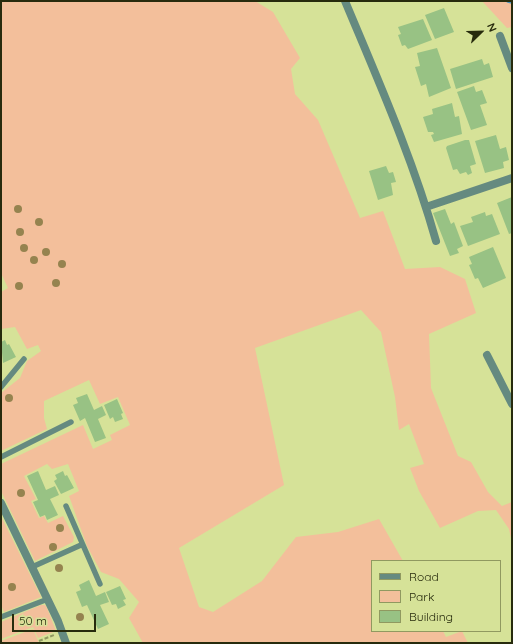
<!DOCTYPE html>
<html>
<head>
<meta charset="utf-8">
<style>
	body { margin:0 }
	#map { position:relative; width:513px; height:644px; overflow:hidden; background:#d6e298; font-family:Quicksand,sans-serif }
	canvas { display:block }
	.frame { position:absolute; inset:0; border:2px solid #272b0d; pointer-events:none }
	.legend { position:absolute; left:371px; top:560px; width:130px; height:72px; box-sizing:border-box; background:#d6e298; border:1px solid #909960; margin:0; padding:5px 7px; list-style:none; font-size:12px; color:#272b0d }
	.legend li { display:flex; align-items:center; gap:8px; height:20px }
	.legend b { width:20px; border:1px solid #909960 }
	.north { position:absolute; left:461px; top:12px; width:40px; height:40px; -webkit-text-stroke:3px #d6e298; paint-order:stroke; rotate:67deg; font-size:11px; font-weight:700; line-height:16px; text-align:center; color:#272b0d }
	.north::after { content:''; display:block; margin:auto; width:14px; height:18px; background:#272b0d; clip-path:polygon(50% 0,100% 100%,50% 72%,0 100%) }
	.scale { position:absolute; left:12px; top:614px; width:84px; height:18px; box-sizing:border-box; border:2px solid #272b0d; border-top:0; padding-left:5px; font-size:12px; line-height:14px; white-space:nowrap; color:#272b0d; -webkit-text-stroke:3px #d6e298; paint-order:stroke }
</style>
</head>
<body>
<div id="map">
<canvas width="513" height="644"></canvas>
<div class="frame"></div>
<ul class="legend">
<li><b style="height:5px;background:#658a80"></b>Road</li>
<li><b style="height:11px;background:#f3bf9b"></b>Park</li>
<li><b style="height:11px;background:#98c284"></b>Building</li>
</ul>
<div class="north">N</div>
<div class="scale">50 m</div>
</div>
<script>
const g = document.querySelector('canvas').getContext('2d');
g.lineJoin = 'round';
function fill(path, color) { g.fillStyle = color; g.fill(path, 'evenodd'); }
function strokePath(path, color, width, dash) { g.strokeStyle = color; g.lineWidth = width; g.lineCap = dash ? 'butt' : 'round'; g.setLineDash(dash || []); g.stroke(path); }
fill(new Path2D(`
	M1,1h254l18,11 27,46 -9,11 4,25 23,26 42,98 23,-7 22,58 35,-2 25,12 11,34 -47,21 2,54 27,68 13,6 17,30 14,14 10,-4v41l-3,-14 -13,-19 -18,1 -38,17 -21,-37 -9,-23 14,-4 -15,-40 -10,6 -4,-33 -14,-65 -20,-22 -106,38 29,137 -105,63 20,59 14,5 49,-31 34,-44 42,-5 41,-13 24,42h-31v70h71l3,6 16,-6 6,12h-325l-14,-25 10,-16 -20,-23 -18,-7 -14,-26 -18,-50 10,-5 -11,-27 -16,5 -5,-5 -23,12 12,23 -5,2 8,17 5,-2 4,7 15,-7 11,21 -1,5 -38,19 -34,-70v-27l82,-39 10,24 19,-9 -2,-5 20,-10 -12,-28 -18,7 -11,-24 -45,21v17l3,11 -46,22v-58l19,-15 7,-17 14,-10 -3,-6 -11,4 -12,-22 -14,2v-37l7,-4 -7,-15z
	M482,1h30v26l-5,1z
	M1,516l40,81 -37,15 -3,-7z
	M41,605h4l2,3 9,23 -18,7 -5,-11 -32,12v-17z
	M33,629l6,14h-38v-2z`), '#f3bf9b');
strokePath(new Path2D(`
	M508,1l4,1`), '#4993bd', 3.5);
fill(new Path2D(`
	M444,8l10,24 -19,7 -10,-24z
	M423,19l9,21 -24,9 -3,-4 -3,1 -4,-11 3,-1 -3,-7z
	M437,48l14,40 -22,9 -3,-13 -5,2 -6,-19 5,-1 -3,-13z
	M482,59l2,6 5,-2 4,14 -37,12 -6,-20z
	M474,86l2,6 6,-2 5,13 -7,2 7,20 -16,5 -14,-38z
	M452,103l3,14 4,-1 3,18 -28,8 -3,-7 3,-1 -1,-2h-5l-5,-15 10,-3 -1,-5z
	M496,135l4,14 6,-2 3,13 -6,2 1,6 -19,5 -10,-32z
	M465,140h4l7,24 -6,2 2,7 -4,2 -2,-3 -6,2 -3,-5 -4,1 -7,-22 1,-2z
	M386,166l3,7 4,-1 3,10 -5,1 2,12 -15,5 -9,-29z
	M512,197v36l-3,1 -12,-31z
	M445,209l6,15 3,-2 9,24 -6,3 2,4 -9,3 -17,-43z
	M485,212l1,4 6,-2 8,20 -32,12 -8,-20 13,-4 -2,-5z
	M493,247l13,31 -23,10 -5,-10 -3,1 -6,-14 3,-1 -3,-7z
	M5,340l2,5 2,-1 7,13 -13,6 -2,-21z
	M87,394l7,16 8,-4 4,9 -8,4 8,19 -11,4 -10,-24 -5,3 -7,-16 5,-2 -2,-5z
	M117,399l6,14 -2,1 2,5 -8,3 -2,-5 -3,2 -6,-14z
	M38,471l8,19 9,-4 4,9 -9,4 8,16 -11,5 -2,-5 -5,2 -7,-15 5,-2 -11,-24z
	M63,471l2,5 2,-1 7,13 -13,6 -7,-13 3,-2 -2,-4z
	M89,580l7,16 9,-4 4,10 -9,3 9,19 -11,5 -11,-24 -5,2 -6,-15 5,-2 -2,-5z
	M120,586l6,13 -3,1 3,5 -8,4 -2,-5 -4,1 -6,-13z`), '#98c284');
strokePath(new Path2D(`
	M39,641l15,-6`), '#919a61', 2, [4, 2]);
strokePath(new Path2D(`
	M1,387l23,-28
	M1,457l70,-35
	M66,506l34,78
	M32,567l49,-22
	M1,617l47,-18`), '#658a80', 5.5);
strokePath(new Path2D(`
	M345,1c33,79 68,158 91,240
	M500,36l12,32
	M426,207l86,-29
	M487,355l25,49
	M1,503l57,118 8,22`), '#658a80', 8);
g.fillStyle = '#95834f';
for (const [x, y] of [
	[18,209],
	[39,222],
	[20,232],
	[24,248],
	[46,252],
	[34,260],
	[62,264],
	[56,283],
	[19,286],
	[9,398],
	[21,493],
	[60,528],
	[53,547],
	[59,568],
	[12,587],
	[80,617]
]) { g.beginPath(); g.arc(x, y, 4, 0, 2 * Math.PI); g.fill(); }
</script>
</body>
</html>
